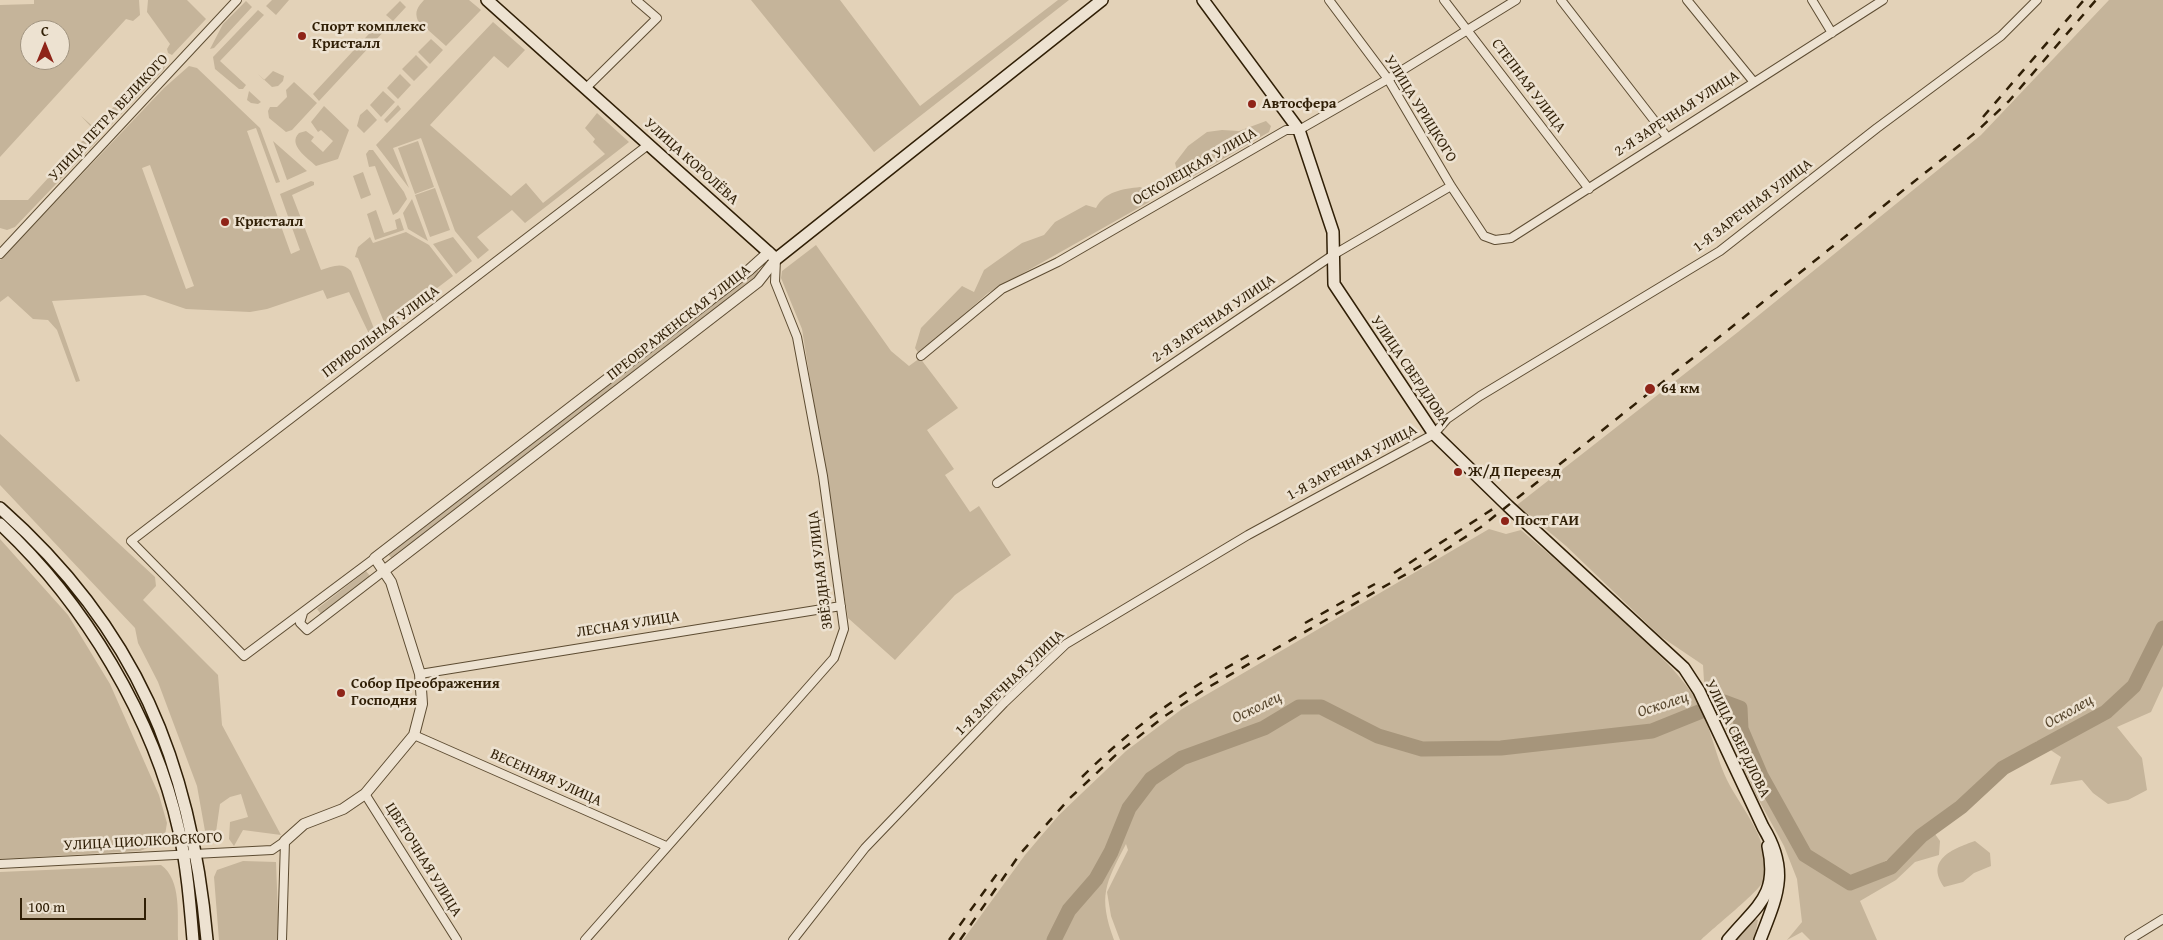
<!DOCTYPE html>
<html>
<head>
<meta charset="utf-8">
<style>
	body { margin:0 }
	#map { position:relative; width:2163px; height:940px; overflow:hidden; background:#e3d2b8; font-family:"Gentium Book Plus",serif }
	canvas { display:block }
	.north { position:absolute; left:20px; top:20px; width:50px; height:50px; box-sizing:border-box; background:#ede2d1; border:1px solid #a19480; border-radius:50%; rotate:0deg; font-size:14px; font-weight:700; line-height:20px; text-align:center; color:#301f06 }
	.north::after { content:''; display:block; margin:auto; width:18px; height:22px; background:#8f2418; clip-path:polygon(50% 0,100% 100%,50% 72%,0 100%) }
	.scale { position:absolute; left:20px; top:898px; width:126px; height:22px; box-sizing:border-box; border:2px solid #301f06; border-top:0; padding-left:6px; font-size:15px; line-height:18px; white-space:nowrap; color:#301f06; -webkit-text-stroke:4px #ede2d1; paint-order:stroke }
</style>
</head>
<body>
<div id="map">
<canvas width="2163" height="940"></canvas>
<div class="north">С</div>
<div class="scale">100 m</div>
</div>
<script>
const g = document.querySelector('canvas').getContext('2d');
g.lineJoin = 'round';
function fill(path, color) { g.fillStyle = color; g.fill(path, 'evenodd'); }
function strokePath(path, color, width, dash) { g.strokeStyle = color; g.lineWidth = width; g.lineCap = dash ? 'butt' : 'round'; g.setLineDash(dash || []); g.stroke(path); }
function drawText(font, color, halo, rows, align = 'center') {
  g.font = font + ' "Gentium Book Plus",serif'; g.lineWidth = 5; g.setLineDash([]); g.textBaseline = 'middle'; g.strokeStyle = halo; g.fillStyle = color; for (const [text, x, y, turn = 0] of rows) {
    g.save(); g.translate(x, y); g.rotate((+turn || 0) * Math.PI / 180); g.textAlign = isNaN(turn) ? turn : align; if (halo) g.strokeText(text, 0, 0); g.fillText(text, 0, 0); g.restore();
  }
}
fill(new Path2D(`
	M34,0h105l1,15 -7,6 -7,-2 -126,138v-152l34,-1zM30,30h30v30h-30z
	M148,0h39l19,19 -34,36 -4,-2 -1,-4 3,-5 -23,-32z
	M272,0h17l-13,15 -10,-9z
	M424,0h45l12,10 -35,36 -28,-25c-4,-10 0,-14 6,-21z
	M751,0h89l80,106 138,-106h11l-195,152z
	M2109,0h54v686l-12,26 -34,15 25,31 5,32 -19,10 -20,4 -15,-11 -11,-13 -32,5 11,-28 -24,-16 -37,26 -42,39 -31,17 13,18 -1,14 -24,7 -19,18 -36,21 17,39h-67l-8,-8 -15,8 15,-18 -5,-43 -13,-33 -28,-51 -38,-84 7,-7 13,7v18l20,48 45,81 47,29 39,-28 -39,21 -41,-28 -45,-79 -19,-45 -1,-22 -21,-9 -9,3 -10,-19 -1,-16 -43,-29 -94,-90 -49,-41 221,-173 243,-197z
	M246,1l6,6 -38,41 -4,1 13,-25z
	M400,1l6,6 -13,14 -7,-6z
	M258,10l6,5 -44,46 26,24 -3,4h-4l-24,-20 -2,-12z
	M380,22l7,6 -68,73 -6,-7z
	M493,22l32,28 -17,18 -14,-12 -64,69 81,71 15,-13 17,20 62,-49 -12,-12 2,-3 -10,-11 12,-15 32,29 -104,81 -13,-13 -35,27 12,13 -11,9 -23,-28 -34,-93 -28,10 16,40 -33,-43z
	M431,39l12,11 -13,14 -12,-12z
	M416,55l12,12 -14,14 -12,-12z
	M157,59h3l6,4 -2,6 -53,56 -11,-5 22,-21 -2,-2 10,-10 2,1 13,-13 -1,-2z
	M189,66l8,2 63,60 20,54 -4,1 -20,-55 -9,3 44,123 9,-4 -20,-56 31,-13 3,1v3l-22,10 29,75c11,-3 21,-9 30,1l24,60 -3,9 -23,-48 -22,7 -4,-9 -56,19 -17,3 -64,-3 -41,-14 -93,6 28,80 -4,1 -19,-52 -9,-10 -15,-1 -25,-23 -8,6v-42l164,-172zM150,165l44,121 -8,3 -44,-121z
	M273,71l11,5 -1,5 -5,5 -6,1 -14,-13 6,6z
	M400,74l11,11 -13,14 -11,-11z
	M294,82l23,21 -25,27 -6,2 -17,-14 -1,-7 2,-4h7l10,-10 -1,-7z
	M249,91l12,11 -3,2 -7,-1 -4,-3z
	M383,91l12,11 -14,15 -11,-12z
	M398,105l3,4 -14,14 -3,-3z
	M324,106l25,24 -11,29 -22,7c-8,-8 -29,-21 -17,-33l7,-2 8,6 -3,4 12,11 10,-11 -12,-11 -3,2 -7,-10z
	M367,109l10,11 -13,13 -7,-7 3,-11z
	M81,116l16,14 2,9 -84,88 -8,3 -7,-2v-28h28l65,-71z
	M1266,121l5,5 -2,6 -77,45 -13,2 -4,-16 13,-17 19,-14 15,-2 17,1z
	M273,141l34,30 -20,9z
	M418,141l16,46 -19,7 -17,-46z
	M369,150h4l31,42 3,7 -9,13 -5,3 -18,-49 -6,1 -3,-13z
	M363,172l8,23 -10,4 -8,-23z
	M1140,187l13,6 -4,9 -161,91 -69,61 -4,-6 6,-20 41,-42 12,6 10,-22 38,-27 22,-8 11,-13 31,-17 10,3c9,-17 27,-19 44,-21z
	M435,188l15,42 -20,7 -15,-42z
	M412,199l16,42 -20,-12 -5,-16z
	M376,210l8,23 13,-4 -2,-9 5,-2 4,12 -29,10 -8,-26z
	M406,232l23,13 24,31 -67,51 -28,-69 -3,-1 3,-10 12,-10 3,6z
	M453,237l19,24 -16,13 -23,-30z
	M816,245l75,106 18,15 11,-8 38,50 -31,22 27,39 -9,6 25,37 9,-6 32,49 -56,40 -60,65 -47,-42 -46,-289 -21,-51 1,-7z
	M757,270l4,5 -369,284 -4,-5z
	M0,434l155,143 1,9 -13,14 75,75 4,50 59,110 -38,-5 -9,16 -5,-7 1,-17 18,-5 -7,-23 -11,3 -10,7 -5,35 -10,-8 -8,-45 -39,-104 -20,-39 -3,-15 -135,-143z
	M1489,529l17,5 15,-4c37,31 72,63 107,96 23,21 48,43 65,69 17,25 21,58 34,85 15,30 47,64 37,100 -3,10 -52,49 -63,60h-581l-9,-24 -4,-24 21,-42 -2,-6c-21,40 -28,52 -12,96h-54l13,-29 26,-31 24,-40 -11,-3 -19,39 -27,32 -16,32h-87l62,-85 34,-40 67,-64 56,-42z
	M0,539l68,76 42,69 49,111 8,28 -3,18 -24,10 -140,8z
	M366,571l4,5 -49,38 -4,-5z
	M1975,841l15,12 1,13 -17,7 -11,9 -19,5c-19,-27 8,-38 31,-46z
	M243,861l33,1 3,78h-60l-5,-63 3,-7z
	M161,865c21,15 16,51 17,75h-178v-68z
	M1755,919l3,1 -4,20h-18z`), '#c5b49a');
strokePath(new Path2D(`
	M1054,940l15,-30 27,-31 15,-27 18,-44 22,-29 31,-21 82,-30 35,-21h22l57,29 44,13 79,-1 151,-17 72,-29 16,6 1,21 20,47 44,79 45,28 41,-16 30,-31 40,-29 42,-39 103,-56 28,-26 29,-58`), '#a6957b', 15);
const minor = new Path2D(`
	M1329,0l59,79 63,107 33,50 11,4 16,-2 372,-238
	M1444,0l145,189
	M1561,0l106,137
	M1687,0l66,81
	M1812,0l20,33
	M586,88l71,-70 -21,-18
	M0,254l237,-254
	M921,356l81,-67 56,-27 228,-132h13l89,-51 128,-79
	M997,483l336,-228 118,-69
	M375,558l-131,98 -113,-115 517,-396
	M303,613l-3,10 7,7 78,-60
	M420,674l421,-68
	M414,735l252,111
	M365,794l92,146
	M0,864l272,-14 13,-9
	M282,940l3,-99
	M585,940l249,-282 10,-29 -21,-153 -26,-139 -22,-55 1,-23
	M793,940l72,-92 139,-145 62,-59 182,-109 186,-101 13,-15 33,-23 240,-145 157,-123 124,-92 36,-36
	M2129,940l34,-21`);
const tertiary = new Path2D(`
	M385,570l373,-288 18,-23
	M285,841l19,-17 39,-15 22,-15 49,-59 8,-31 -2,-30 -29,-92 -16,-24 374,-288 20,-18`);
const secondary = new Path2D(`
	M487,0l289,259 326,-259
	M1203,0l96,130 34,102 1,52 100,150 74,72 176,162 15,23 64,136c27,44 14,69 -3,113
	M0,508c136,120 191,254 207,432
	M0,524c84,78 154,194 179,307 8,35 11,73 14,109
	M1728,940c29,-35 51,-44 40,-94`);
strokePath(minor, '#5d4c32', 10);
strokePath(tertiary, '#5d4c32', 12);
strokePath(secondary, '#301f06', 14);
strokePath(minor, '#ede2d1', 8);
strokePath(tertiary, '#ede2d1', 10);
strokePath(secondary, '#ede2d1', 11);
strokePath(new Path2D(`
	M1983,117l101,-117
	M1394,573l105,-68
	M1305,623l70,-39
	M1082,777c52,-52 106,-89 171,-124
	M949,940l50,-69
	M960,940l60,-86 50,-56 49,-46 46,-36 42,-28 215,-123 59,-38 494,-394 34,-32 87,-101`), '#301f06', 2.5, [9, 9]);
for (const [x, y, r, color] of [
	[302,36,5,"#8f2418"],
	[1252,104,5,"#8f2418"],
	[225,222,5,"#8f2418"],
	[1650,389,6,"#8f2418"],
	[1458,472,5,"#8f2418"],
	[1505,521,5,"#8f2418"],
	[341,693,5,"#8f2418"]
]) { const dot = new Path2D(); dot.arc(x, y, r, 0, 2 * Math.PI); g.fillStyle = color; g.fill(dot); strokePath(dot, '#ede2d1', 2); }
drawText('bold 15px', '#301f06', '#ede2d1', [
	["Спорт комплекс",312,27],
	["Кристалл",312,44],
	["Автосфера",1262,104],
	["Кристалл",235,222],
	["64 км",1661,389],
	["Ж/Д Переезд",1468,472],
	["Пост ГАИ",1515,521],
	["Собор Преображения",351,684],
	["Господня",351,701]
], 'left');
drawText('15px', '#301f06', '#ede2d1', [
	["СТЕПНАЯ УЛИЦА",1528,86,53],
	["УЛИЦА УРИЦКОГО",1420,109,58],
	["2-Я ЗАРЕЧНАЯ УЛИЦА",1677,114,-33],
	["УЛИЦА ПЕТРА ВЕЛИКОГО",109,118,-47],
	["УЛИЦА КОРОЛЁВА",691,162,42],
	["ОСКОЛЕЦКАЯ УЛИЦА",1195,167,-30],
	["1-Я ЗАРЕЧНАЯ УЛИЦА",1753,206,-37],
	["2-Я ЗАРЕЧНАЯ УЛИЦА",1214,319,-34],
	["ПРЕОБРАЖЕНСКАЯ УЛИЦА",679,323,-38],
	["ПРИВОЛЬНАЯ УЛИЦА",381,332,-37],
	["УЛИЦА СВЕРДЛОВА",1410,371,56],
	["1-Я ЗАРЕЧНАЯ УЛИЦА",1352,463,-28],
	["ЗВЁЗДНАЯ УЛИЦА",821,570,-97],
	["ЛЕСНАЯ УЛИЦА",628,625,-9],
	["1-Я ЗАРЕЧНАЯ УЛИЦА",1010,683,-44],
	["УЛИЦА СВЕРДЛОВА",1737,739,64],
	["ВЕСЕННЯЯ УЛИЦА",546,778,24],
	["УЛИЦА ЦИОЛКОВСКОГО",143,842,-3],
	["ЦВЕТОЧНАЯ УЛИЦА",423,860,58]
]);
drawText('italic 16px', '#59482f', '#ede2d1', [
	["Осколец",1663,705,-18],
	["Осколец",1257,708,-26],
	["Осколец",2069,712,-29]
]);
</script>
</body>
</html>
